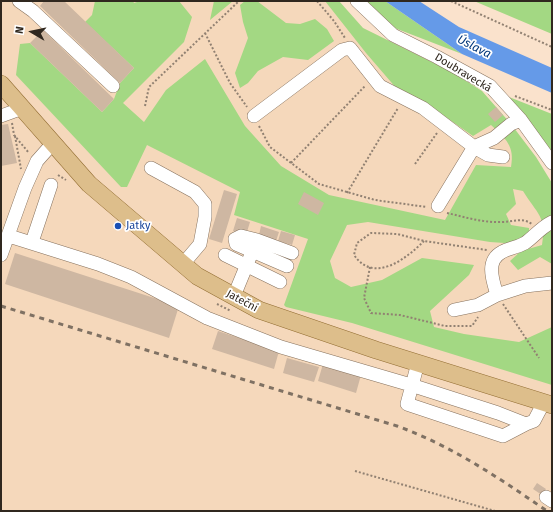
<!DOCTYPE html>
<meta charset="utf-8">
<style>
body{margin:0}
#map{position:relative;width:553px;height:512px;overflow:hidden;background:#fae2cc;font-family:"Fira Sans",sans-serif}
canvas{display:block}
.frame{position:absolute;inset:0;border:2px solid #30281f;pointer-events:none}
.north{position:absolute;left:12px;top:12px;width:40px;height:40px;-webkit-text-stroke:3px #fff;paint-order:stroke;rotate:279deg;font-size:11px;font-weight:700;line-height:16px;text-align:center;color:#30281f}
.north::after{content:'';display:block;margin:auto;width:14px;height:18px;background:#30281f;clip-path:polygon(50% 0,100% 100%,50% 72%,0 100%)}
</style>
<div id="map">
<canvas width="553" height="512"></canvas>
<div class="frame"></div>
<div class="north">N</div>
</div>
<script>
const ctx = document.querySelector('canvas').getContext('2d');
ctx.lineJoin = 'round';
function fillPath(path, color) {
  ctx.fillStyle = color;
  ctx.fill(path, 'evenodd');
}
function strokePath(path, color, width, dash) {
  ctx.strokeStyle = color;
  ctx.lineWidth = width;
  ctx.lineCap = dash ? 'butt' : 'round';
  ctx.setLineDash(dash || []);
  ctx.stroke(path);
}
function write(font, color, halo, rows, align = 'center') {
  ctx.font = font + ' "Fira Sans",sans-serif';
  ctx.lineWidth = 3.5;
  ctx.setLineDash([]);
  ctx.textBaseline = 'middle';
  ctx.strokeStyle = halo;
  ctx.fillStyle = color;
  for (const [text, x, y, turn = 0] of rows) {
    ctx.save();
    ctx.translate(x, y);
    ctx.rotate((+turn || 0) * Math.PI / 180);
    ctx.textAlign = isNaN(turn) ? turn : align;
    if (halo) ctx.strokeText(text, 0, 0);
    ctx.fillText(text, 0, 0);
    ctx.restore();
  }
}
fillPath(new Path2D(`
 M1,1H339L363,28L452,72L482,91L552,183V408L550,415L552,416V511H1Z`), '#f5d8bb');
fillPath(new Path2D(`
 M95,1H133L134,3L140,1H179L192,17L184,42L123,103L144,122L166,90L205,59L245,126L281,166L329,195L445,220L476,165L511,167C515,146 506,139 491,125L473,136L434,109L397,89L366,53L325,1H339L363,28L452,72L482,91L511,124L536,157L552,183V264L540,257L518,270L510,261L521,251L542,245C547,216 537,214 523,191L513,189L516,204L506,214L511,225L529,228V235L519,244L490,242L368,222L347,225L330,261L335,278L351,287L382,280L422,258L474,265L469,275L430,311L434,327L464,334L519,342L552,327V385L352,323L286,307L284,305L308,239L234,215L240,192L147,145L127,187H121L16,75L20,44L30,43L102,112L114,99L120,83L134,68L85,22L92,15Z
 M214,1H233L210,20Z
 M245,1H257L286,23L300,24L315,19L327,29L334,41L308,60L283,57L258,71L248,83L240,88L235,73L248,38L243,22L240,5Z
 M365,1H385L462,54L392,27Z
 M474,1H552V34Z
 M504,95L552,114V155Z`), '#a3d883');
fillPath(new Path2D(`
 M385,1H419L459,27L552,68V93L462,54Z`), '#659ae8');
fillPath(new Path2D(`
 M44,1H64L134,68L120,83L40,6Z
 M43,30L114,99L102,112L30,43Z
 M496,107L503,115L495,122L488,114Z
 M8,124L17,163L1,166V125Z
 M224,190L237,194L222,243L209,239Z
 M304,192L324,203L318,215L298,204Z
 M237,218L250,222L246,235L233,231Z
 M261,226L279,232L276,241L259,235Z
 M281,231L295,235L292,245L278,241Z
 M15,253L179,306L169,338L5,284Z
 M218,331L279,351L274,369L212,349Z
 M287,358L319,367L314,382L283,373Z
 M323,364L361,375L356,393L318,381Z
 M537,483L546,489L542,495L533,489Z`), '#ceb7a2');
const minor = new Path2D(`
 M19,1L33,11L113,86
 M357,1L393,35L437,57L490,86L521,120L552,163
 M1,116L23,108
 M254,116L342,50L350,48L380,86L423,108L474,147L488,155L503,157
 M151,168L195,192L205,204V217L200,244L183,264
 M438,206L474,147L494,138L511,124L521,120
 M9,236L98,264L131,277L207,318L281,347L411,385L498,413L526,424L534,421L544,402
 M257,240L241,236L235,239L236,244L287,266
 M32,242L51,185
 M1,255L25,188L37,161L53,143
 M225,255L280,282
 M497,295C493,281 485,261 502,252C509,248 516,248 525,243C535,236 540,228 552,222
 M234,296L257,240L292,253
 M454,310L478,305L497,295L525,286L552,283
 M418,363L407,404L503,436L526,424
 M546,497L552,501`);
const major = new Path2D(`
 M1,84L89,184L197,276L259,310L376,350L552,405`);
strokePath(minor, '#87725e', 14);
strokePath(major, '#926d32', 18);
strokePath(new Path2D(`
 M317,1L334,21L345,38
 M451,1L552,47
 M205,33L230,83L247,107
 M515,96L552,110
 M145,106L149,87L239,1
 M12,123L14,135L29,153
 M259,126L270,147L319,184L375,200L427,207
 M15,136L21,169
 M291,163L365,86
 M415,164L437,133
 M58,175L66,180
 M347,193L398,108
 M447,213C465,217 483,223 502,222C513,222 522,217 532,224
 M424,241C406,259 374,284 354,255L357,243L371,233L397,234L424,241L487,250
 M370,267L364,298L371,313L400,315L445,326H472L478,317
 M217,304L231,311
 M503,304L539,358
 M355,471L495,511`), '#918172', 2, [2, 2]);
strokePath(minor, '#fff', 13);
strokePath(major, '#ddbe8b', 17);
strokePath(new Path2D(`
 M1,306L397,426C452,446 499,478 547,511`), '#7f7163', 3, [5, 5]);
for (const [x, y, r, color] of [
 [118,226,4,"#1a4fb4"]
]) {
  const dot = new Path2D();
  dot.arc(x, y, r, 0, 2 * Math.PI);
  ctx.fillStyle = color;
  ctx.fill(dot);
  strokePath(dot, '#fff', 1.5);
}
write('11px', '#30281f', '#fff', [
 ["Doubravecká",463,73,31],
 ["Jateční",242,301,28]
]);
write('11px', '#164399', '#fff', [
 ["Jatky",126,226]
], 'left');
write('italic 12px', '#02377b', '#fff', [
 ["Úslava",474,47,27]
]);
</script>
